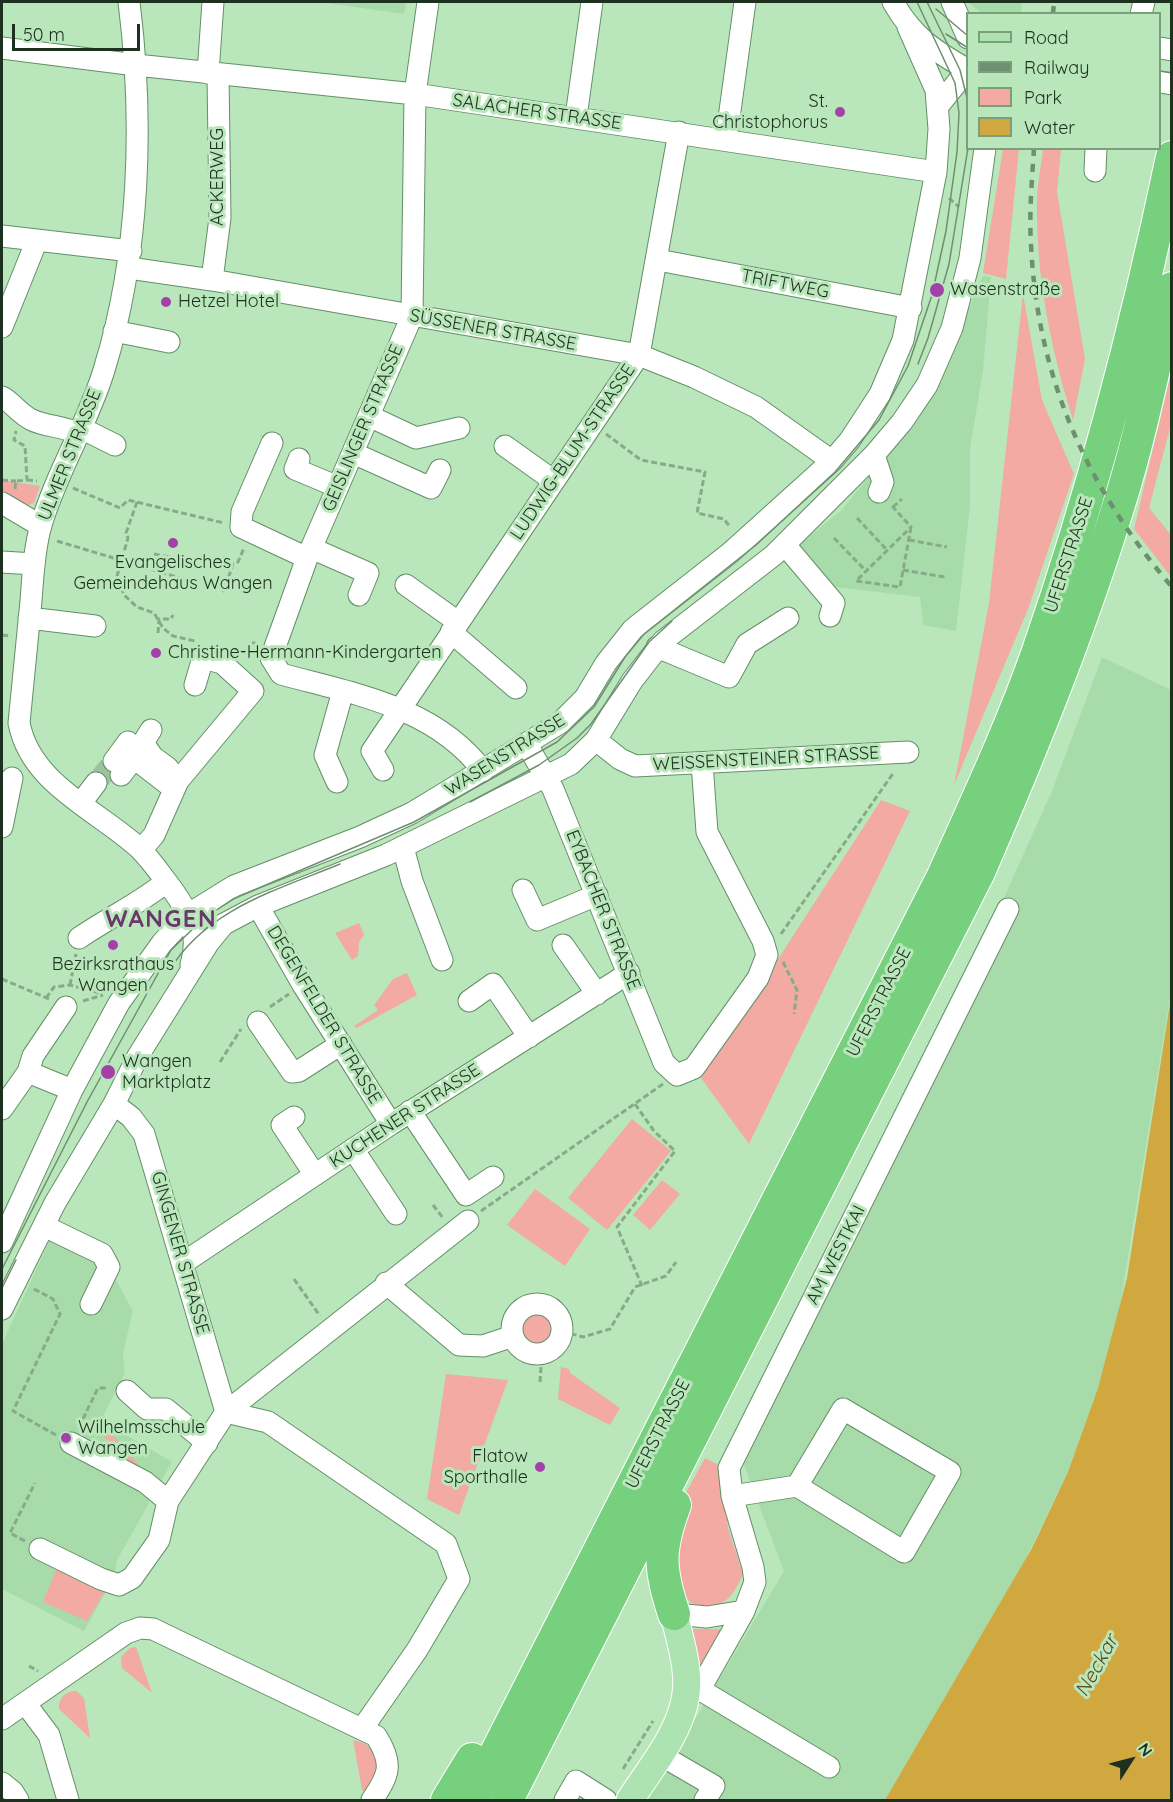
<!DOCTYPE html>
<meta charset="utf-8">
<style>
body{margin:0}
#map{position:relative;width:1173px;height:1802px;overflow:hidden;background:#b9e7bb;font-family:Quicksand,sans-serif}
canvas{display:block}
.frame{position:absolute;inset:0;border:3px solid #1e301f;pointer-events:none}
.legend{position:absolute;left:966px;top:12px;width:195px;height:138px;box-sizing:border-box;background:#b9e7bb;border:2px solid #7b9e7d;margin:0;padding:8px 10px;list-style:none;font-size:18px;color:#1e301f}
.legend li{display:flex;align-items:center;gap:12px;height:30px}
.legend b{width:30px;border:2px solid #7b9e7d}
.north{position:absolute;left:1101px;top:1730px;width:60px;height:60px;-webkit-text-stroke:4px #b9e7bb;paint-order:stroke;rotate:54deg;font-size:16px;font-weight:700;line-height:24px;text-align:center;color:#1e301f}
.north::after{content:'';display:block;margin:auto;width:21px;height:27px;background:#1e301f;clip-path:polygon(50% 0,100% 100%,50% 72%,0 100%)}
.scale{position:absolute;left:12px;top:24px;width:128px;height:27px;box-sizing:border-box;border:3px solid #1e301f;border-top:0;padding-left:8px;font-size:18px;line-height:21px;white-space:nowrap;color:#1e301f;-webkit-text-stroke:4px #b9e7bb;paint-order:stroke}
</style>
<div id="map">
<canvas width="1173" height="1802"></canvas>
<div class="frame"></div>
<ul class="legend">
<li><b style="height:8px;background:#ade3b1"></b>Road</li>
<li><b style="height:8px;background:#6e8f70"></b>Railway</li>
<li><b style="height:16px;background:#f2aaa3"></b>Park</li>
<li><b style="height:16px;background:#d1a740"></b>Water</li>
</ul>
<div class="north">N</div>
<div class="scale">50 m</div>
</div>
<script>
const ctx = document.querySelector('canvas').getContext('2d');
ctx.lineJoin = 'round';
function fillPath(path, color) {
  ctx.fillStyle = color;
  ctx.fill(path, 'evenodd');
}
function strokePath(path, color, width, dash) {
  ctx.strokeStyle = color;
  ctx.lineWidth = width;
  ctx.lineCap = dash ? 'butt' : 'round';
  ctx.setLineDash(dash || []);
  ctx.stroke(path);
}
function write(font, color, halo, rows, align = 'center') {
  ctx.font = font + ' Quicksand,sans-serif';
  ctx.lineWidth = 6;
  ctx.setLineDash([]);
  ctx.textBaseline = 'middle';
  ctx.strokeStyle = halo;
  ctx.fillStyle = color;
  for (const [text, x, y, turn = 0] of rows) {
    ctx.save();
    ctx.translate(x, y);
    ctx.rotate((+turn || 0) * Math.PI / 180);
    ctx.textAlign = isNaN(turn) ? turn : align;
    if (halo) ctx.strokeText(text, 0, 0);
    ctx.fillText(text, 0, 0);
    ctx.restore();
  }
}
fillPath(new Path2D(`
 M319,2H406L404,14Z
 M968,2H1022L1021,14L981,13Z
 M983,276L991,277L983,371L970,449V506L956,631L923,625L920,597L827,586L781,559L842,510L916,418L954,343Z
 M1102,657L1171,690V992L1118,1318L1098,1388L1068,1472L1021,1568L885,1800H647L784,1571L735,1441L983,944L1052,791Z
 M55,1229L100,1251L133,1311L123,1353L125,1373L101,1420L172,1462L117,1560L115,1575L84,1631L2,1589V1344Z`), '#a8dbaa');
fillPath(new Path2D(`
 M1003,149H1019L1006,279L983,273Z
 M1043,149H1061L1057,192L1085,359L1073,420C1051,350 1036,277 1037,203C1037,185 1041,167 1043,149Z
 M1023,294L1042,400L1074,474L1028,609L954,785L989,603Z
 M1171,373V424L1149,508L1171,535V577L1134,529Z
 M2,480L40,486L34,503L28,505L2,494Z
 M881,800L910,811L749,1144L701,1078Z
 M359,923L364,935L359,942L358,956L352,960L335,933Z
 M407,973L417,995L357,1028L354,1026L378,1010L374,1005L393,979Z
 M632,1119L671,1151L607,1230L568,1198Z
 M662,1180L680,1194L650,1230L633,1215Z
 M535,1189L590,1229L565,1266L507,1225Z
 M520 1330a16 16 0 1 1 32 0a16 16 0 1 1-32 0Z
 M561,1367L569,1369L570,1373L620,1408L610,1425L558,1399Z
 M446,1374L508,1380L459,1515L427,1499Z
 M97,1417L143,1470L138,1475L92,1422Z
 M705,1458L722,1467L728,1528L743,1574C729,1604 725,1606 693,1605L672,1582L683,1498Z
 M58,1565L107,1588L87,1621L43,1602Z
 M689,1629H721L696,1673Z
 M136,1647L152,1693L122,1668L121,1657L130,1648Z
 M76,1691L84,1698L90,1738L59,1709C58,1698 66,1691 76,1691Z
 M353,1740C371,1744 374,1751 379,1768L365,1793L362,1790Z`), '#f2aaa3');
fillPath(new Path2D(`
 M1171,997V1800H885L1032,1548L1068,1472L1098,1388L1127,1278Z`), '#d1a740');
strokePath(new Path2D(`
 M96,783L114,761`), '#9ac29c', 21, [21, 10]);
const minor = new Path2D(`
 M129,2C144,121 140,254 104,370C88,423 57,471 41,525C34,549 33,576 31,601C27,642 23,682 19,723C31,785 98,810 140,849C152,861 162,876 172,889C190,914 200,934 191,965
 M428,2L415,94L412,316L307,558L271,658L281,674C354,694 435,707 483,771
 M893,2C913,37 933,50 968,70
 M952,2L968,38
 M1141,14L1144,2
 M2,48L136,65L415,94L936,172
 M1160,48L1172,50
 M208,73L213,2
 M1160,82L1172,84
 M939,105L968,69
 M576,117L592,2
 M726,140L745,2
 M1095,171L1096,148
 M2,236L131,251
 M658,260L911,308
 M129,268L212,280L639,355L694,377L756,407L832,461
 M212,280L220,218L218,74
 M2,327L37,240
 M114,331L169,342
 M2,397C10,400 19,414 32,420C47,427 64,426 79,434
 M369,416L416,438L459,428
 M81,428L115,445
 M272,443L242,512L241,527L307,558
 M505,446L554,481
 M353,453L431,488L440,470
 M874,455L883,482L879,492
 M299,459L295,469L338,487
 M2,503L41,526
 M785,545L834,603L830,616
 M311,548L368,573L359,595
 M2,562L34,564
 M406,585L458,622
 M29,618L95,626
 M451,632L516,688
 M657,647L729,677L747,644L788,618
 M151,730L143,743L153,757L168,768
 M596,740L620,759L635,766L908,752
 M527,745L553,789L664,1063L677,1075L694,1068L758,978L767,955L763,941L707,832L702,763
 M114,761L128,742
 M383,770L372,751L639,355L679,132
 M121,775L134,758L174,789
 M337,782L325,755L343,691
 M81,803L96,783
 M2,827L12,778
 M403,847L412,881L442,960
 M141,850L154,835L178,781L253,691L222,663L203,658L195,685
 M523,890L537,920L597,895
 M258,906L303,985L391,1124
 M79,938C108,918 139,904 166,882
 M563,945L597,994
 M469,1001L493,984L529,1037
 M258,1022L292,1072L299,1071L341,1044
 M28,1072L33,1056L66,1007
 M2,1109L28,1072L72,1090
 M410,1111L466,1195L493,1177
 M294,1117L282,1125L315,1175
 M353,1149L396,1214
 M44,1226L102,1254L109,1267L91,1304
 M2,1242L72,1090L119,1003L162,943L189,914L234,886L360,837L412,813L560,723L585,698L606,663L633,629L730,553L832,461L850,440L880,394L903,340L936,172L939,129L936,90L908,27
 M183,1263L391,1124L629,973
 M386,1283L459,1345L483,1346L513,1336
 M512 1329a25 25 0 1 1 50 0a25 25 0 1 1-50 0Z
 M2,1309L55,1203L114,1104L138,1056L209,942L224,924L258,906L386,855L571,764L596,740L632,681L663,641L774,555L874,455L902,422L927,385L952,328L970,258L985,148
 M127,1391L147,1409H166L207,1443
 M226,1412L268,1422L446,1544L459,1579L417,1650L362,1729
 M226,1412L468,1221
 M71,1443L145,1482L168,1501
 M732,1496L797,1486L843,1409L950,1472L904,1552L797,1486
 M40,1549L101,1579L119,1585L132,1578L159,1540L168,1501L226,1412L144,1134L131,1117L114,1104
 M674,1614L707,1617L744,1611
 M699,1689L829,1767
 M685,1700L701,1687L744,1611L755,1582L753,1567L732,1496L729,1468L1008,909
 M25,1703L49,1735L68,1800
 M2,1719L126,1633L140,1628L153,1629L376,1736C394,1764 389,1775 372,1800
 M659,1754L714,1786L705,1800
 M2,1783L13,1792L18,1800
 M565,1800L576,1781L606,1800`);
const major = new Path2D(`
 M630,1800C649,1770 678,1736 685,1700C691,1672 680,1641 674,1614`);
const highway = new Path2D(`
 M674,1614C659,1569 658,1550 675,1505
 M447,1800L472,1759
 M472,1800L943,876C976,802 1011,728 1038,651C1094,490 1137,324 1172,157
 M507,1800L979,872C1030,754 1078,636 1116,514C1140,440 1155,363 1172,288`);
strokePath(minor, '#648f66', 23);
strokePath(major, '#fff', 29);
strokePath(highway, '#fff', 34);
strokePath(new Path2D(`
 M949,198L959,207
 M606,434L641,460L705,472L697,513L724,519L730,527
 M2,480L16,481
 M27,480L37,481
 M73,488L120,508L128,500L224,523
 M15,489L16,481L27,480L25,446L14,440L16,431
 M137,502L126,533L128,538L117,576L124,595L137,607L154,613L163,628L173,636L195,641
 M892,506L911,527
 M893,507L902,499
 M857,518L887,550
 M911,527L900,587L856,581Z
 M834,538L866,571
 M909,540L947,547
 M57,541L190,581
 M154,554L188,561L158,571
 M903,570L945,577
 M159,571L161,562L169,564L170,560L161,558L162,555
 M221,589L224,591L233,564L238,562L244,548
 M158,633L159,619H171L173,615
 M2,635L11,636
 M240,654L248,648L251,642L257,644
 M781,934L894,772
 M783,962L797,990L794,1014
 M2,979L49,999
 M70,985L76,954
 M46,998L54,987L70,985L103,994
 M83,1001L103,995
 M270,1007L289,994
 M220,1062L241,1029
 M635,1104L654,1131L675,1151L617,1227L642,1286
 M433,1205L443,1218
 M481,1211L663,1084
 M294,1279L320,1316
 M34,1289L53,1299L60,1314L13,1411L56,1435
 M562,1331L583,1337L610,1329L635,1287L666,1276L676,1262
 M540,1382L542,1353
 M79,1427L98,1388H108
 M25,1541L10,1533L35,1483
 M29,1666L38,1671
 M623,1769L653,1721`), '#87ab88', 3, [6, 3]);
strokePath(minor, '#fff', 21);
strokePath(major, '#ade3b1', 27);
strokePath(highway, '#76d07d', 32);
strokePath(new Path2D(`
 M927,2L960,70L968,102
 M936,9L968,36
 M946,34L968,48
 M1160,71L1172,73
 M918,364L928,338L949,264L968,148
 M470,802L539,765L577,738L591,724L649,642L672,621
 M169,971C206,909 277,890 340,864
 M2,1269L87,1102L171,950L203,919L233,899L414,822L557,742L594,707L625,657L644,634L756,545L835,472L879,420L908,366L932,295L946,231L957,152L959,113L955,83L917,2
 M2,1288L16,1260`), '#6e8f70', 1.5);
strokePath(new Path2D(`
 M1053,14L1054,2
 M1034,148C1032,180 1029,212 1031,244C1037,376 1086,487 1172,587`), '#6e8f70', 4.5, [8, 8]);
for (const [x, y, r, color] of [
 [840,112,6,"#a341a8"],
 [937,290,8,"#a341a8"],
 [166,302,6,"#a341a8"],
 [173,543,6,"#a341a8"],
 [156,653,6,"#a341a8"],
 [113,945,6,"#a341a8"],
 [108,1072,8,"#a341a8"],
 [66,1438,6,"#a341a8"],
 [540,1467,6,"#a341a8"]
]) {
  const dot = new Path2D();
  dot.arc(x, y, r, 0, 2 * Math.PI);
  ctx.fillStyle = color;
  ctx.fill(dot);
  strokePath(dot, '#b9e7bb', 2);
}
write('18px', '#1e301f', '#b9e7bb', [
 ["St.",828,102,"right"],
 ["Christophorus",828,123,"right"],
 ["Wasenstraße",950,290],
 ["Hetzel Hotel",178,302],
 ["Evangelisches",173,563,"center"],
 ["Gemeindehaus Wangen",173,584,"center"],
 ["Christine-Hermann-Kindergarten",168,653],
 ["Bezirksrathaus",113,965,"center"],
 ["Wangen",113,986,"center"],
 ["Wangen",122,1062],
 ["Marktplatz",122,1083],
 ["Wilhelmsschule",78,1428],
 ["Wangen",78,1449],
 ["Flatow",528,1457,"right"],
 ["Sporthalle",528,1478,"right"]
], 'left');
write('18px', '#1e301f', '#b9e7bb', [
 ["SALACHER STRASSE",537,112,8],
 ["ACKERWEG",218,177,-90],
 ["TRIFTWEG",785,284,11],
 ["SÜSSENER STRASSE",493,330,10],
 ["GEISLINGER STRASSE",363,428,-67],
 ["LUDWIG-BLUM-STRASSE",573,452,-56],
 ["ULMER STRASSE",70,455,-68],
 ["UFERSTRASSE",1069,555,-72],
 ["WASENSTRASSE",505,755,-32],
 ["WEISSENSTEINER STRASSE",766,759,-3],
 ["EYBACHER STRASSE",603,910,68],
 ["UFERSTRASSE",879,1002,-63],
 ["DEGENFELDER STRASSE",324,1015,59],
 ["KUCHENER STRASSE",405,1116,-33],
 ["GINGENER STRASSE",180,1253,74],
 ["AM WESTKAI",836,1255,-63],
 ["UFERSTRASSE",658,1434,-63]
]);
write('italic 20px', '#5e4c23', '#b9e7bb', [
 ["Neckar",1097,1666,-61]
]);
ctx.letterSpacing = '1.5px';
write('bold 24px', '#6a396c', '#b9e7bb', [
 ["WANGEN",161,920]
]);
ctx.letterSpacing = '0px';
</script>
